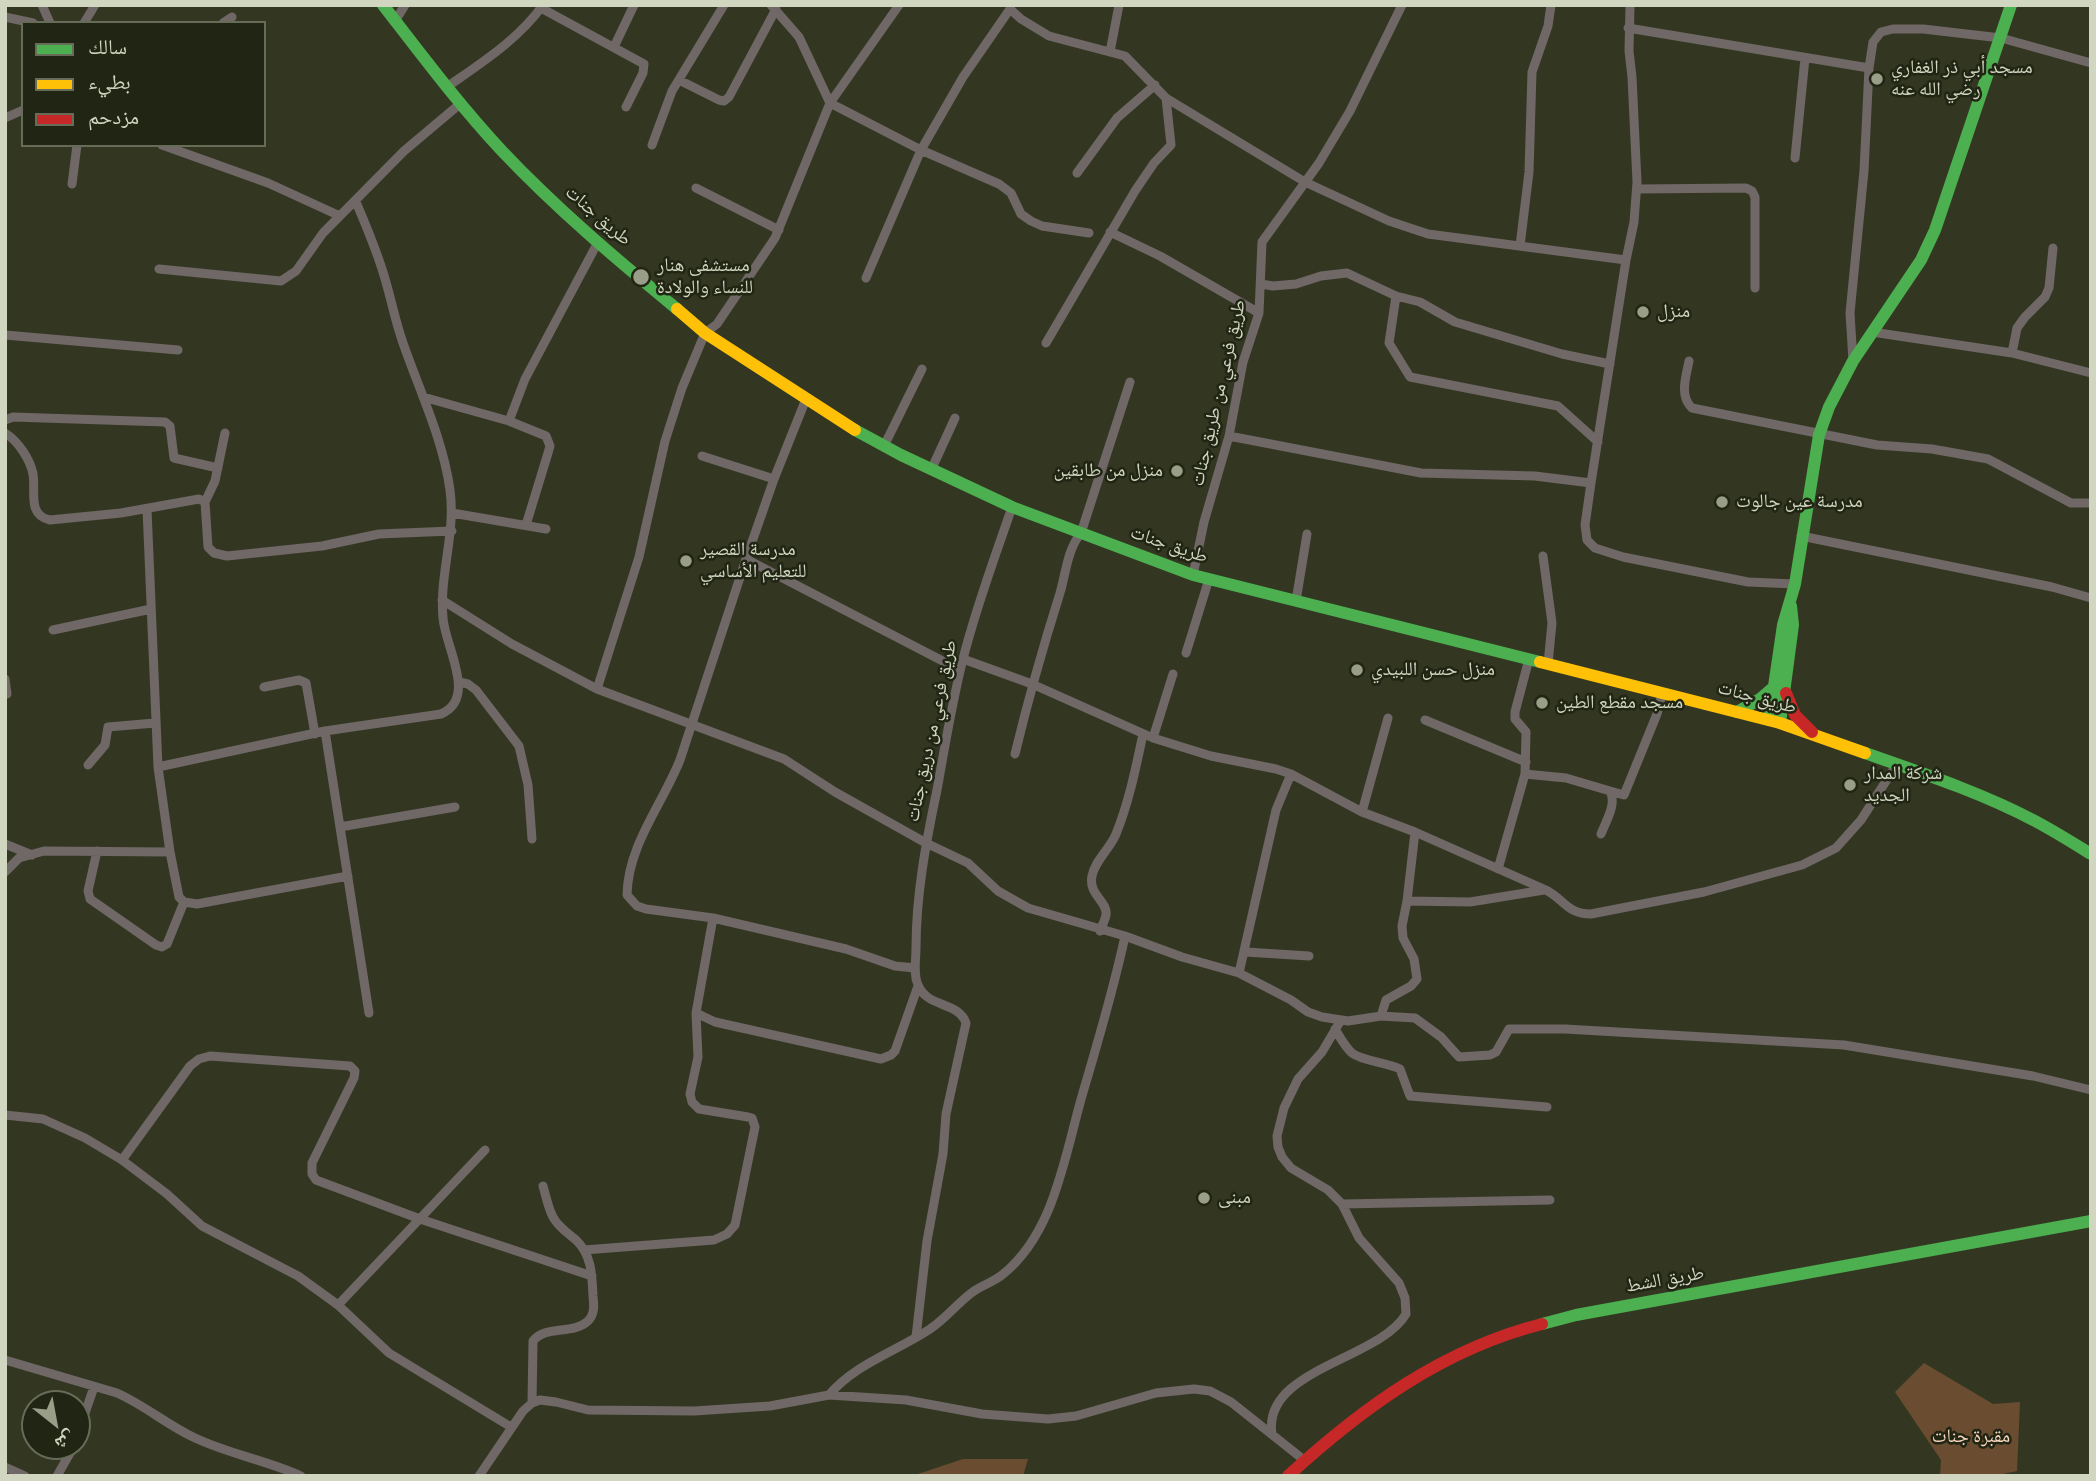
<!DOCTYPE html>
<meta charset="utf-8">
<style>
body{margin:0}
#map{position:relative;width:2096px;height:1481px;overflow:hidden;background:#333722;font-family:"Archivo Narrow","Noto Naskh Arabic",sans-serif}
canvas{display:block}
.frame{position:absolute;inset:0;border:7px solid #d0d6c0;pointer-events:none}
.legend{position:absolute;left:21px;top:21px;width:245px;height:126px;box-sizing:border-box;background:#212514;border:2px solid #676c59;margin:0;padding:9px 12px;list-style:none;font-size:21px;color:#d0d6c0}
.legend li{display:flex;align-items:center;gap:14px;height:35px}
.legend b{width:35px;border:2px solid #676c59}
.north{position:absolute;left:21px;top:1390px;width:70px;height:70px;box-sizing:border-box;background:#212514;border:2px solid #676c59;border-radius:50%;rotate:149deg;font-size:19px;font-weight:700;line-height:28px;text-align:center;color:#d0d6c0}
.north::after{content:'';display:block;margin:auto;width:24px;height:32px;background:#999e89;clip-path:polygon(50% 0,100% 100%,50% 72%,0 100%)}
</style>
<div id="map">
<canvas width="2096" height="1481"></canvas>
<div class="frame"></div>
<ul class="legend">
<li><b style="height:9px;background:#4caf50"></b>سالك</li>
<li><b style="height:9px;background:#ffc107"></b>بطيء</li>
<li><b style="height:9px;background:#c62828"></b>مزدحم</li>
</ul>
<div class="north">ش</div>
</div>
<script>
const ctx = document.querySelector('canvas').getContext('2d');
ctx.lineJoin = 'round';
function fillPath(path, color) {
  ctx.fillStyle = color;
  ctx.fill(path, 'evenodd');
}
function strokePath(path, color, width, dash) {
  ctx.strokeStyle = color;
  ctx.lineWidth = width;
  ctx.lineCap = dash ? 'butt' : 'round';
  ctx.setLineDash(dash || []);
  ctx.stroke(path);
}
function write(font, color, halo, rows, align = 'center') {
  ctx.font = font + ' "Archivo Narrow","Noto Naskh Arabic",sans-serif';
  ctx.lineWidth = 5;
  ctx.setLineDash([]);
  ctx.textBaseline = 'middle';
  ctx.strokeStyle = halo;
  ctx.fillStyle = color;
  for (const [text, x, y, turn = 0] of rows) {
    ctx.save();
    ctx.translate(x, y);
    ctx.rotate((+turn || 0) * Math.PI / 180);
    ctx.textAlign = isNaN(turn) ? turn : align;
    if (halo) ctx.strokeText(text, 0, 0);
    ctx.fillText(text, 0, 0);
    ctx.restore();
  }
}
fillPath(new Path2D(`
 M1924,1363L1993,1404L2020,1402L2017,1471L1993,1476H1940L1941,1460L1895,1392Z
 M963,1459H1028L1023,1476H912Z`), '#6a4d31');
strokePath(new Path2D(`
 M42,5L50,23
 M771,5L799,37L830,103L921,150L999,184L1011,193L1021,214L1031,221L1042,226L1089,233
 M1011,5L1010,9L1021,19L1049,36L1125,56L1166,98L1171,145L1154,163L1135,191L1046,343
 M1630,5L1629,51L1632,77L1637,182L1634,222L1626,260L1591,483L1585,525L1587,540L1595,548L1623,557L1748,582L1795,584
 M541,8L644,64L643,73L626,107
 M5,17L33,23
 M395,21L405,5
 M84,23L95,5
 M223,23L232,17
 M1628,28L1869,68
 M614,47L634,5
 M1110,52L1119,5
 M679,80L719,100L724,101L729,97L776,9
 M447,87C481,63 518,40 543,5
 M1166,98L1305,182L1389,221L1428,234L1626,260
 M5,118L23,110
 M162,145L268,183L340,216
 M652,145L672,91L724,5
 M1795,158L1805,58
 M1077,173L1117,118L1155,85
 M72,184L77,145
 M696,188L779,230
 M1637,189L1746,188L1752,191L1755,197V288
 M1110,232L1160,256L1259,313
 M1520,246L1529,172L1532,72L1548,26L1551,5
 M159,269L281,281L296,271L323,233L404,151L461,103
 M866,278L921,150L963,77L1010,9
 M1261,284L1273,286L1296,284L1321,276L1347,273L1396,296L1420,302L1455,322L1562,354L1610,364
 M1396,296L1389,343L1410,377L1558,406L1598,442
 M1872,332L2012,353L2091,373
 M5,335L178,350
 M2012,353L2017,328L2025,317L2045,297L2049,288L2053,248
 M1689,361C1686,377 1679,396 1692,408L1877,445L1932,449L1988,459L2071,503H2091
 M1853,361L1850,313L1864,171L1869,68L1873,42L1881,32L1893,29H1923L2001,38L2091,63
 M423,397L509,421L525,379L598,242
 M806,399L774,479L746,559L680,760C662,805 628,845 627,895L637,906L646,909L713,918L846,949L895,966L915,968
 M5,420L13,417L165,422L170,426L174,458L218,468
 M509,421L546,436L550,446L548,453L526,525
 M5,433C18,441 30,459 33,474C36,492 27,515 50,520L121,513L199,499L205,502L208,547L214,553L227,556L322,546L379,534L452,531
 M1229,436L1421,473L1535,476L1591,483
 M884,446L922,369
 M702,456L774,479
 M932,468L955,418
 M205,502L215,481L225,433
 M147,509L158,767L170,852L179,897L184,902L197,904L348,876
 M452,513L546,529
 M1801,536L2052,587L2091,598
 M1543,556L1552,623L1548,664
 M746,559L960,670
 M1193,575L1204,522L1229,436L1243,362L1259,313L1262,242L1319,163L1350,111L1402,5
 M442,600L512,644L597,689L784,759L835,792L926,843L968,863L998,891L1028,908L1125,936L1182,957L1239,973L1291,1000L1308,1012L1322,1017L1348,1021L1381,1016L1415,1018L1441,1037L1459,1057L1490,1055L1496,1052L1509,1029H1565L1844,1045L2033,1076L2091,1090
 M1296,601L1307,534
 M53,630L151,609
 M1186,653L1209,579
 M963,659L1032,684L1153,738L1211,756L1276,769L1291,774L1362,812L1415,832L1546,890C1565,900 1567,914 1591,914L1704,892L1802,865L1836,848L1861,820L1897,764
 M5,679L7,694
 M459,682L468,684L476,690L519,746L528,785L532,839
 M264,687L299,680L306,683L315,734
 M597,689L639,557L665,441L682,388L705,333L717,324L775,238L830,103L899,5
 M1425,720L1526,762
 M325,731L369,1013
 M1153,738L1173,674
 M1015,754C1028,700 1043,647 1060,593C1066,573 1067,550 1081,533L1130,382
 M88,765L105,745L108,727L155,723
 M158,767L325,731L441,714C478,698 445,647 443,618C439,575 456,534 450,490C443,439 420,392 403,343C394,318 390,292 381,266C374,245 365,223 356,202
 M1525,774L1566,778L1610,791C1617,804 1606,821 1601,834
 M1610,791L1624,795L1657,714L1662,694
 M1362,812L1388,718
 M340,827L455,807
 M5,844L32,855
 M97,851L88,891L90,899L156,945L162,947L167,944L184,902
 M1498,869L1525,774L1526,732L1515,719V712L1529,659
 M5,872L19,858L44,851L170,852
 M1407,901L1470,902L1544,890
 M713,918L696,1013L715,1022L881,1059L891,1055L895,1051L918,986
 M1100,931C1102,926 1105,920 1106,915C1108,901 1088,895 1092,876C1095,860 1110,849 1116,834C1129,802 1136,767 1143,734
 M1246,952L1309,956
 M1239,973L1276,810L1291,774
 M1381,1016L1386,1000L1411,986L1417,979L1414,959L1403,938L1402,926L1407,901L1415,832
 M1335,1029C1340,1037 1345,1047 1352,1053C1362,1061 1386,1062 1400,1069L1410,1096L1547,1107
 M5,1115L43,1119L85,1138L122,1160L167,1194L202,1226L298,1276L338,1305L389,1353L511,1427
 M122,1160L190,1066L199,1059L210,1056L350,1066L355,1071L354,1078L312,1163V1174L316,1180L420,1219L592,1276
 M1342,1204L1550,1200
 M584,1250L714,1240L727,1234L735,1225L755,1127L752,1118L748,1117L699,1109L692,1102L690,1094L698,1057L696,1013
 M338,1305L485,1150
 M916,1337L927,1241L943,1154L946,1114L966,1023C958,1001 927,1008 918,985C913,974 916,960 916,948C916,895 926,842 937,790C945,746 952,702 963,659C976,607 995,557 1012,507
 M5,1360L117,1393C144,1405 166,1424 193,1437C228,1454 266,1460 301,1476
 M829,1395C855,1364 897,1351 930,1329C945,1319 956,1305 970,1294C979,1286 992,1283 1002,1275C1056,1232 1065,1152 1084,1089C1099,1038 1114,988 1125,936
 M532,1403L533,1341C545,1325 573,1335 588,1321C595,1314 594,1305 593,1296C592,1276 592,1255 576,1240C568,1233 558,1227 553,1217C548,1208 546,1196 543,1186
 M1272,1434C1262,1369 1379,1360 1406,1314L1405,1298L1399,1283L1359,1238L1342,1204L1328,1190L1291,1168L1282,1157L1278,1147L1277,1136L1284,1108L1298,1079L1322,1052L1341,1020
 M77,1436L94,1387
 M5,1467L25,1476
 M57,1476L74,1446
 M479,1476L523,1411L532,1403L540,1400L556,1402L588,1410L694,1411L770,1406L829,1395L906,1400L982,1414L1048,1419L1076,1416L1156,1393L1194,1389L1210,1391L1231,1402L1304,1460`), '#706767', 9);
strokePath(new Path2D(`
 M383,5C421,54 459,105 502,151C556,208 616,259 677,309
 M855,430L901,455L1012,507L1193,575L1540,662
 M1737,712L1760,699L1775,686
 M1769,720L1783,625L1795,584L1819,435L1829,407L1853,361L1921,260L1935,230L2011,5
 M1780,723L1793,625L1791,606
 M1865,753C1922,773 1982,793 2035,821C2054,831 2073,843 2091,854
 M1542,1324L1576,1315L2091,1221`), '#4caf50', 12);
strokePath(new Path2D(`
 M677,309L705,333L855,430
 M1540,662L1780,723L1865,753`), '#ffc107', 12);
strokePath(new Path2D(`
 M1786,693L1795,715L1812,732
 M1288,1476C1362,1408 1443,1349 1542,1324`), '#c62828', 12);
for (const [x, y, r, color] of [
 [1877,79,7,"#999e89"],
 [641,277,9,"#999e89"],
 [1643,312,7,"#999e89"],
 [1177,471,7,"#999e89"],
 [1722,502,7,"#999e89"],
 [686,561,7,"#999e89"],
 [1357,670,7,"#999e89"],
 [1542,703,7,"#999e89"],
 [1850,785,7,"#999e89"],
 [1204,1198,7,"#999e89"]
]) {
  const dot = new Path2D();
  dot.arc(x, y, r, 0, 2 * Math.PI);
  ctx.fillStyle = color;
  ctx.fill(dot);
  strokePath(dot, '#212514', 2.5);
}
write('19px', '#d0d6c0', '#212514', [
 ["مسجد أبي ذر الغفاري",1891,68],
 ["رضي الله عنه",1891,90],
 ["مستشفى هنار",657,266],
 ["للنساء والولادة",657,288],
 ["منزل",1657,312],
 ["منزل من طابقين",1163,471,"right"],
 ["مدرسة عين جالوت",1736,502],
 ["مدرسة القصير",700,550],
 ["للتعليم الأساسي",700,572],
 ["منزل حسن اللبيدي",1371,670],
 ["مسجد مقطع الطين",1556,703],
 ["شركة المدار",1864,774],
 ["الجديد",1864,796],
 ["مبنى",1218,1198]
], 'left');
write('19px', '#d0d6c0', '#212514', [
 ["طريق جنات",598,216,41],
 ["طريق فرعي من طريق جنات",1219,393,-77],
 ["طريق جنات",1169,545,19],
 ["طريق جنات",1757,698,15],
 ["طريق فرعي من دريق جنات",932,731,-78],
 ["طريق الشط",1665,1280,-10]
]);
write('19px', '#f8d6bc', '#212514', [
 ["مقبرة جنات",1971,1437]
]);
</script>
